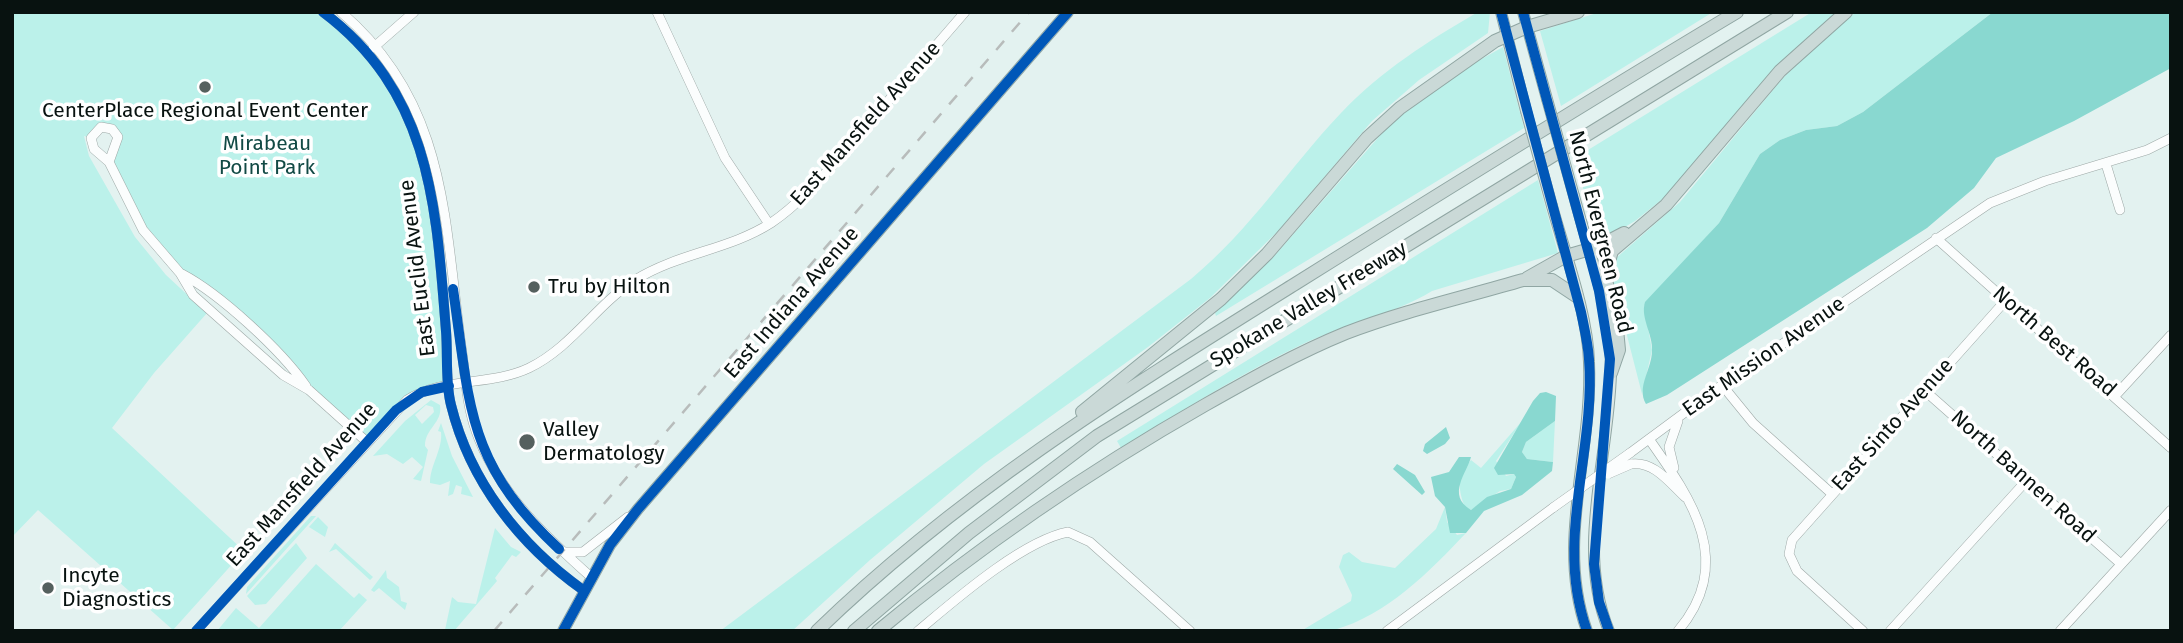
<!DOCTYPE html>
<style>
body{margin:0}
#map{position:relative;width:2183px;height:643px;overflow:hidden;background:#e3f2f0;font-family:"Fira Sans",sans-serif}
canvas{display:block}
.frame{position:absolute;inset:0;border:14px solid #081210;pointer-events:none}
</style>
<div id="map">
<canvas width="2183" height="643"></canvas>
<div class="frame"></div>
</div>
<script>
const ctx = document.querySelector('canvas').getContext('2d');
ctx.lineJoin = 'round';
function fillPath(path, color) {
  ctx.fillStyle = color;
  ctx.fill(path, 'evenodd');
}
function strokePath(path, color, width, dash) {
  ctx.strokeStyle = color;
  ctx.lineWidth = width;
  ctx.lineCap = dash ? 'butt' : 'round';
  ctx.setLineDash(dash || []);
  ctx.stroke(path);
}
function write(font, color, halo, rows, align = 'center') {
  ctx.font = font + ' "Fira Sans",sans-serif';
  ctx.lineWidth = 7;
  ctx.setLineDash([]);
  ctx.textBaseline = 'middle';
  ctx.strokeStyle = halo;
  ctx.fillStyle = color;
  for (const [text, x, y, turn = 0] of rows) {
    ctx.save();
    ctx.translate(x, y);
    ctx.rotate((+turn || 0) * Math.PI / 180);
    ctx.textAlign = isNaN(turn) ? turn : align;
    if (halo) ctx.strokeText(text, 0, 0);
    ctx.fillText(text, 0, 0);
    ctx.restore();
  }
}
fillPath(new Path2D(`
 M12,12H323L386,75L430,180L449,386L422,392L367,442L309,390L292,366L202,285L180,273L153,244L109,162L118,142L109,127L91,138L84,136L89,156L135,237L166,275L207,313L154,373L112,428L244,551L173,630L38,510L12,537Z
 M1478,12H1490L1488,33L1419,80L1372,121L1278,231L1210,298L1148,347L984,464L870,560L792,631H720L1191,279C1252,228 1288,169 1341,113C1381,71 1428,41 1478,12Z
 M1600,12H1713L1561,106L1540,31Z
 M1812,12H1840L1665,197L1635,221L1598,243L1575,158Z
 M1856,12H1993L1863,112L1837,126L1806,130L1780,140L1760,154L1719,223L1644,306L1652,350L1642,394L1612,277L1615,259L1680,202L1783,78L1822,40Z
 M1503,47L1524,128L1216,316L1215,313L1277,253L1391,123L1469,66Z
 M1538,180L1558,253L1432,291C1395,314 1343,325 1303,344C1240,374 1180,412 1121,448L1117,441Z
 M431,400L440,405C443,423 425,428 425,446L428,450L421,481L413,479L423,467L412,457L403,464L387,454L373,456L405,421ZM426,405L433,407L434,412L422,424L415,415Z
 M1522,421L1496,461L1506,476L1514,474L1516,477L1511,489L1500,491L1471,510L1465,507C1457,488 1458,475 1471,460L1481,468Z
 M1555,421L1553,462L1527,459L1522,452L1526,442Z
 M441,423L452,456L473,497L461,494L462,487L456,485L453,494L448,496L450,481L440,485L430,483C430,465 443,449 441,432L438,431Z
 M1445,507L1447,522L1457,535L1466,533C1429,572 1387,615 1334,630C1324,633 1311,631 1301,631L1351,601L1352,595L1339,567L1343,555L1349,552L1362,562L1395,568L1436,529Z
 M311,516H316L246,594L247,587Z
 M318,517L328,527L325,537L309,527Z
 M495,528L511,547L521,552L516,557L512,555L495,578L497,581L454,631H437L445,630L452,597L458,602L476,604Z
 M296,543L307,558L266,604L255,605L247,596Z
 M335,543L373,577L370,580L336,549L329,552Z
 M316,564L354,598L359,593L367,600L339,631H217L236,608L259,628Z
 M386,570L387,578L399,587L401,601L407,603L405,610L379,588L374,592L371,590Z`), '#bbf1ea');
fillPath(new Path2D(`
 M1993,12H2171V68L2074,121L1996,158L1974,188L1927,228L1667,395L1646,404C1636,387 1652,369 1652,351C1653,334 1640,318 1645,302L1719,223L1760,154L1780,140L1806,130L1837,126L1863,112Z
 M1546,392L1556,396L1555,421L1526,442L1522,452L1527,459L1553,462L1552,471L1522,495L1484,511L1466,533H1450L1445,507L1435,496L1431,477L1449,472L1459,457H1471C1467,473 1446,495 1471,510L1487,497L1511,489L1516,477L1514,474L1498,475L1494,468L1533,401L1540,393Z
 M1446,427L1450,438L1445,444L1427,454L1423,451L1425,444Z
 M1397,464L1415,475L1425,492L1422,495L1393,469Z`), '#89d8d0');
const minor = new Path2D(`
 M323,12C432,94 436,207 446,331C448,355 445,382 451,405C470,482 520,545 583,590
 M341,12C447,102 444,219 461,345C466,377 466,408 479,439C502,496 545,536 591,577
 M657,12L725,158L769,224
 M373,48L414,12
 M109,162L118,137L112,129L101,127L91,138L94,149L109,162L143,230L180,273L193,295L283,375L309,390L367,442
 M2106,164L2120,210
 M1936,238L2171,448
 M182,274C220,294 281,350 306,386
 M1722,385L1753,423L1831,493
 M1924,390L2121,564
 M2115,396L2171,335
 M1649,439C1692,500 1736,562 1678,631
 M1630,453L1722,385L1990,203L2045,181L2147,150L2171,138
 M1631,464C1654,461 1669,482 1685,497
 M1674,468L1669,447L1678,421
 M564,552H583L628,517
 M196,631L407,400C443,377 491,386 529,368C572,347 596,305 635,280C678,253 729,250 771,223C805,200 830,167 857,137C893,95 929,54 965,12
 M918,631C955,600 1022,541 1068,532L1090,542L1190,631
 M1387,631L1554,507
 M1863,631L1797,571L1789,554L1792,540L2006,300
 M1890,631L2027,480
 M2060,631L2171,510`);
const major = new Path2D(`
 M1501,12L1526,111
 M1523,12L1547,99
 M1574,196C1589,252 1612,314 1611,373C1609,458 1575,549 1609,631
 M1552,206C1565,253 1588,315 1589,362C1593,453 1555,542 1587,631
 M563,631L610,545L638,509L1068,12`);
const highway = new Path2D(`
 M1527,278L1566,256L1597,247L1624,233
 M1611,373L1619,350L1617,329L1605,275L1612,251L1666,205L1780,71L1846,12
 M1082,412L1221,299L1267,254L1367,138L1400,108L1495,41L1527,27L1578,12
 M817,631C960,492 1127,389 1295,284C1442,192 1588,101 1737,12
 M854,631L969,533L1097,436L1787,12
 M878,631C980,546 1089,471 1205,405C1251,379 1297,353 1346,333C1403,311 1465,297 1523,280H1552L1576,296`);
strokePath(minor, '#9da8a6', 10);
strokePath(major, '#90a6a3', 12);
strokePath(highway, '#90a6a3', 14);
strokePath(minor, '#fbfdfd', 9);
strokePath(major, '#dde8e6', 10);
strokePath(highway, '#cad9d7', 12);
strokePath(new Path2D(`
 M494,631L1029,12`), '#b8bcbb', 2.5, [12, 12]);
const minorBridge = new Path2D(`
 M1608,474L1631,464
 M1554,507L1630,453`);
const majorBridge = new Path2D(`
 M1547,99L1574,196
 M1526,111L1552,206`);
strokePath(minorBridge, '#9da8a6', 10, []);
strokePath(majorBridge, '#90a6a3', 12, []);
strokePath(minorBridge, '#fbfdfd', 9);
strokePath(majorBridge, '#dde8e6', 10);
strokePath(new Path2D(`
 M323,12C432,94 436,207 446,331C448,355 445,382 451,405C470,482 520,545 583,590
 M1501,12L1581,312C1584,327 1588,343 1589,359C1596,453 1554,538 1587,631
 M1523,12L1599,291L1610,359L1594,564L1599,602L1609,631
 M453,289C470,405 466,463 559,549
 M196,631L396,410L422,392L449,386
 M563,631L610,545L638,509L1068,12`), '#0057b8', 10);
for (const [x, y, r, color] of [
 [205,87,7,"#55605e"],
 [534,287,7,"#55605e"],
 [527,442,9,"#55605e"],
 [48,588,7,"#55605e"]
]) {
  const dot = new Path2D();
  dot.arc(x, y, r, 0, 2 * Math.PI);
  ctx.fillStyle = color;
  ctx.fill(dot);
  strokePath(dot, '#fff', 2.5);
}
write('21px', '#081210', '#fff', [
 ["CenterPlace Regional Event Center",205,111,"center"],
 ["Tru by Hilton",548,287],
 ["Valley",543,430],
 ["Dermatology",543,454],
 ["Incyte",62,576],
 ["Diagnostics",62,600]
], 'left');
write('21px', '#081210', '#fff', [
 ["East Mansfield Avenue",866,124,-48],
 ["North Evergreen Road",1600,232,76],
 ["East Euclid Avenue",418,268,-97],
 ["East Indiana Avenue",792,303,-49],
 ["Spokane Valley Freeway",1309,305,-31],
 ["North Best Road",2054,342,41],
 ["East Mission Avenue",1764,357,-35],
 ["East Sinto Avenue",1893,425,-48],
 ["North Bannen Road",2023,477,42],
 ["East Mansfield Avenue",302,485,-48]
]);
write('21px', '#124a45', '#fff', [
 ["Mirabeau",267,144],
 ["Point Park",267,168]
]);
</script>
